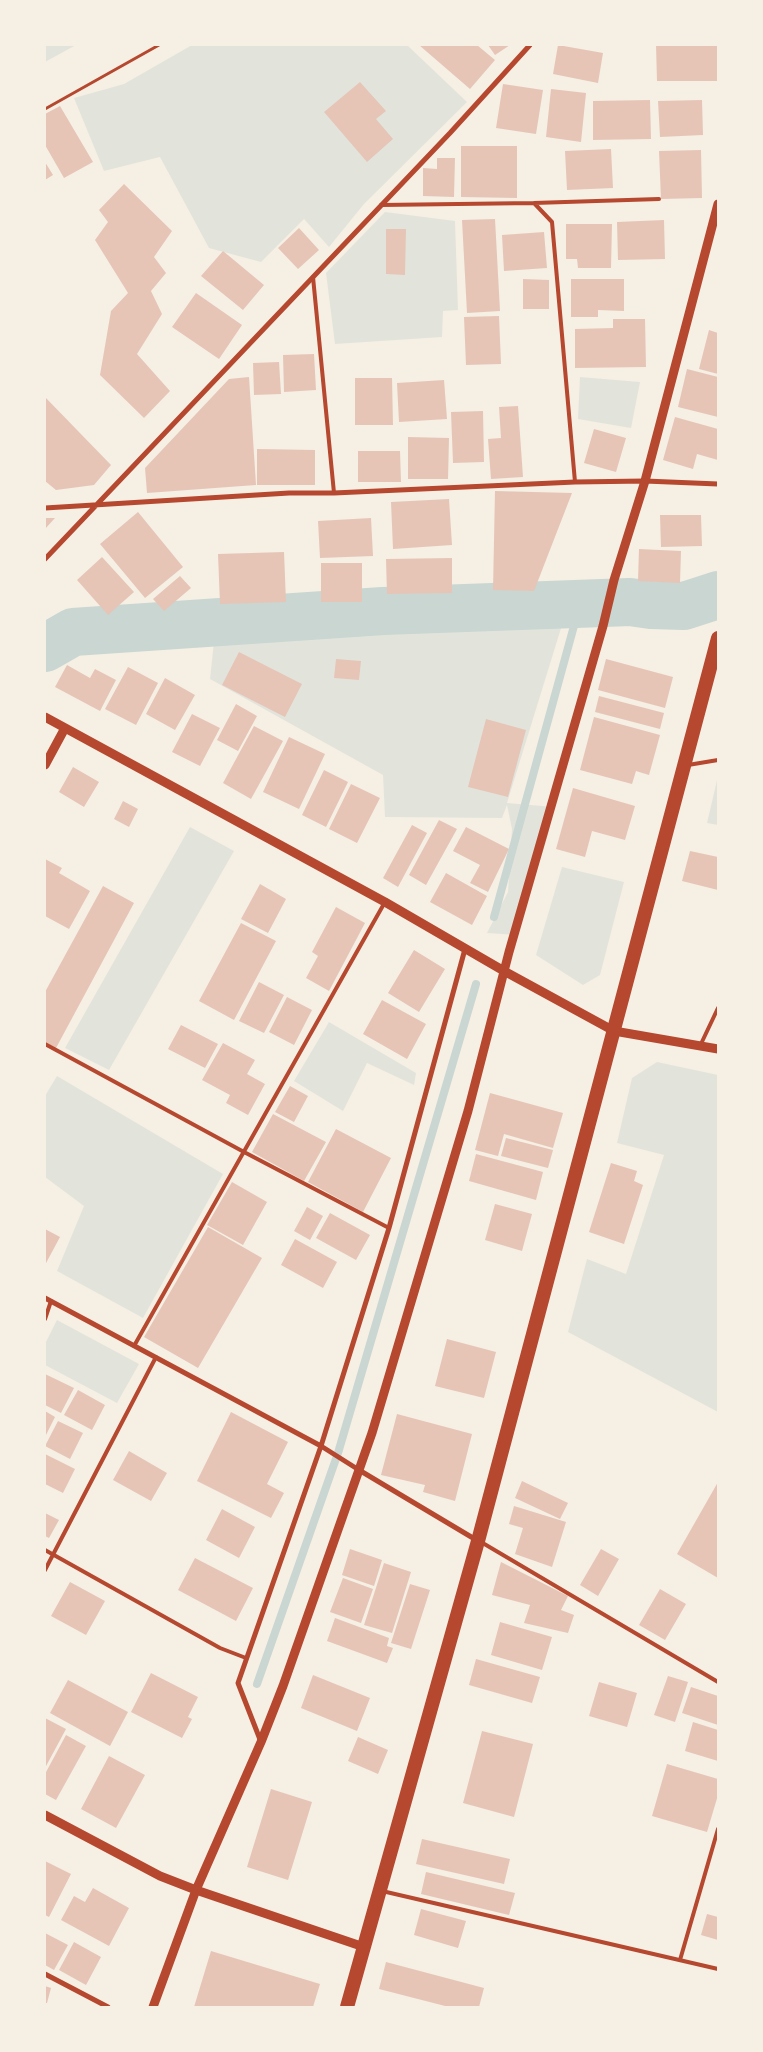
<!DOCTYPE html>
<style>
body{margin:0}
#map{position:relative;width:763px;height:2052px;overflow:hidden;background:#f6efe4;font-family:Arial,sans-serif}
canvas{display:block}
.frame{position:absolute;inset:0;border:46px solid #f6efe4;pointer-events:none}
</style>
<div id="map">
<canvas width="763" height="2052"></canvas>
<div class="frame"></div>
</div>
<script>
const ctx = document.querySelector('canvas').getContext('2d');
ctx.lineJoin = 'round';
function fillPath(path, color) {
  ctx.fillStyle = color;
  ctx.fill(path, 'evenodd');
}
function strokePath(path, color, width, dash) {
  ctx.strokeStyle = color;
  ctx.lineWidth = width;
  ctx.lineCap = dash ? 'butt' : 'round';
  ctx.setLineDash(dash || []);
  ctx.stroke(path);
}
fillPath(new Path2D(`
 M45,45H76L45,62Z
 M192,45H407L467,102L364,204L329,247L304,219L261,262L209,248L160,157L104,171L74,98L124,84Z
 M385,212L455,221L458,310L443,311L442,337L335,344L326,273Z
 M580,377L640,382L631,428L578,419Z
 M562,625L507,803L554,807L548,835L517,935L487,933L508,892L512,829L507,805L502,818L385,817L383,775L210,679L215,632Z
 M718,776V825L707,823Z
 M190,827L234,851L109,1070L65,1048Z
 M562,867L624,882L600,975L583,985L536,955Z
 M329,1022L416,1073L414,1085L367,1063L343,1111L294,1081Z
 M657,1062L718,1075V1412L568,1332L587,1259L626,1274L664,1155L617,1143L632,1078Z
 M57,1076L223,1174L143,1318L57,1271L84,1206L45,1177V1096Z
 M57,1320L139,1364L117,1403L45,1365V1344Z`), '#e2e4dc');
strokePath(new Path2D(`
 M494,917L580,604
 M257,1684L338,1453L476,984`), '#c9d6d2', 8);
strokePath(new Path2D(`
 M45,648L73,632L383,611L630,602L651,605L684,606L718,595`), '#c9d6d2', 48);
fillPath(new Path2D(`
 M419,45H477L495,60L470,89Z
 M488,45H510L495,55Z
 M558,45L603,53L598,83L553,74Z
 M656,45H718V81H657Z
 M360,82L386,111L376,119L393,139L367,162L324,112Z
 M503,84L543,90L536,134L496,128Z
 M551,89L586,93L581,142L546,137Z
 M650,100L651,139L593,140V101Z
 M702,100L703,135L660,137L658,101Z
 M60,106L93,162L64,178L45,145V114Z
 M461,146H517V198L461,197Z
 M611,149L613,188L567,190L565,151Z
 M701,150L702,198L661,199L659,151Z
 M437,158H455L454,197L423,196V168L437,169Z
 M45,162L53,175L45,180Z
 M124,184L172,231L154,257L166,273L151,291L162,314L137,354L170,391L144,418L100,375L111,311L128,293L95,240L108,222L99,210Z
 M495,219L500,311L467,313L462,220Z
 M664,220L665,259L618,260L617,222Z
 M566,224H612L611,268H578L577,259H566Z
 M299,228L319,250L298,269L278,248Z
 M386,229H406L405,275L386,274Z
 M544,232L547,268L504,271L502,235Z
 M223,251L264,285L243,310L201,276Z
 M523,279L549,280V309H523Z
 M571,279H624V311L598,310V317H571Z
 M196,293L242,325L219,359L172,327Z
 M499,316L501,364L466,365L464,317Z
 M613,319H645L646,367L575,368V329L613,328Z
 M709,330L718,333V374L699,369Z
 M314,354L316,390L284,392L283,355Z
 M279,362L281,394L254,395L253,363Z
 M687,369L718,377V417L678,407Z
 M249,377L256,485L147,493L145,468L229,379Z
 M355,378H392L393,425H355Z
 M444,380L447,419L399,422L397,383Z
 M45,397L111,465L94,485L56,490L45,481Z
 M518,406L523,477L491,479L488,439L501,438L499,407Z
 M483,411L484,462L453,463L451,412Z
 M675,417L718,429V460L697,454L693,469L663,460Z
 M594,429L626,438L616,472L584,463Z
 M408,437L449,438L448,479H408Z
 M257,449L315,450V485H257Z
 M358,451H400L401,482H358Z
 M495,491L572,493L534,591L493,590Z
 M449,499L452,545L393,549L391,502Z
 M138,512L183,567L145,598L100,544Z
 M660,515H701L702,546L661,547Z
 M45,518H55L45,529Z
 M371,518L373,556L320,558L318,521Z
 M639,549L681,551L680,583L638,581Z
 M284,552L286,602L220,604L218,554Z
 M102,557L134,592L108,615L77,580Z
 M452,558V593L387,594L386,559Z
 M321,563H362V602H321Z
 M180,576L191,588L164,611L153,599Z
 M239,652L302,684L285,717L222,685Z
 M336,659L361,661L359,680L334,678Z
 M606,659L673,677L665,708L598,690Z
 M67,665L90,678L95,669L116,680L100,711L55,687Z
 M128,667L158,683L136,725L105,709Z
 M165,678L195,695L175,730L146,714Z
 M599,696L664,713L660,729L595,712Z
 M236,704L257,716L238,751L217,740Z
 M192,714L220,728L200,766L172,752Z
 M594,717L660,735L649,775L636,771L632,784L580,770Z
 M486,719L526,730L508,797L468,787Z
 M254,726L283,741L251,799L223,783Z
 M289,737L325,754L299,809L263,792Z
 M73,767L99,782L84,807L59,792Z
 M324,770L348,782L326,827L302,815Z
 M351,784L380,798L357,843L329,829Z
 M573,788L635,806L625,840L592,831L585,857L556,849Z
 M123,801L138,809L129,827L114,819Z
 M439,820L457,829L426,885L409,875Z
 M412,825L427,833L398,887L383,878Z
 M466,827L509,849L488,892L470,883L480,865L453,851Z
 M690,851L718,857V890L682,881Z
 M45,859L62,868L59,873L90,891L69,929L45,916Z
 M446,873L487,896L472,925L430,902Z
 M260,884L286,899L268,933L241,919Z
 M103,886L134,903L56,1048L45,1042V992Z
 M336,907L365,923L329,991L306,978L318,956L312,952Z
 M241,923L276,941L234,1020L199,1001Z
 M414,950L445,969L419,1012L388,993Z
 M259,982L284,995L264,1033L239,1021Z
 M287,997L312,1010L294,1045L269,1032Z
 M382,1000L426,1024L407,1059L363,1034Z
 M181,1025L218,1044L205,1068L168,1049Z
 M223,1043L255,1060L247,1074L265,1084L248,1115L226,1103L230,1095L202,1080Z
 M290,1086L308,1096L294,1122L275,1112Z
 M490,1093L563,1113L553,1148L504,1134L498,1156L475,1150Z
 M273,1114L326,1142L304,1181L252,1152Z
 M336,1129L391,1158L363,1212L308,1182Z
 M506,1138L553,1150L548,1168L501,1156Z
 M476,1154L543,1172L536,1200L469,1181Z
 M611,1163L637,1171L634,1181L643,1185L624,1244L589,1232Z
 M232,1182L267,1202L243,1245L207,1225Z
 M495,1204L532,1214L522,1251L485,1240Z
 M307,1207L323,1216L310,1240L294,1231Z
 M330,1213L370,1235L356,1260L316,1238Z
 M208,1227L262,1258L198,1368L144,1337Z
 M45,1229L60,1237L45,1265Z
 M295,1239L337,1262L323,1288L281,1265Z
 M447,1339L496,1352L484,1398L435,1386Z
 M45,1374L74,1388L61,1413L45,1405Z
 M78,1390L105,1405L92,1430L64,1415Z
 M45,1411L55,1417L45,1437Z
 M231,1412L288,1442L267,1484L284,1493L271,1518L197,1481Z
 M397,1414L472,1434L455,1501L423,1492L425,1485L381,1475Z
 M58,1421L83,1433L70,1459L45,1446Z
 M129,1451L167,1473L151,1501L113,1480Z
 M45,1454L75,1469L63,1493L45,1484Z
 M522,1481L568,1503L560,1519L515,1498Z
 M718,1482V1578L677,1554Z
 M514,1506L566,1522L552,1567L515,1554L523,1528L509,1524Z
 M222,1509L255,1527L239,1558L206,1540Z
 M45,1513L59,1520L49,1538L45,1536Z
 M350,1549L382,1560L374,1586L342,1575Z
 M601,1549L619,1559L598,1596L580,1585Z
 M195,1558L253,1588L236,1621L178,1590Z
 M501,1562L568,1596L561,1610L574,1615L568,1633L524,1623L530,1605L492,1595Z
 M384,1563L411,1572L392,1633L364,1625Z
 M343,1578L373,1589L361,1623L330,1612Z
 M70,1582L105,1601L86,1635L51,1616Z
 M410,1584L430,1590L411,1649L391,1643Z
 M660,1589L686,1604L665,1640L639,1625Z
 M335,1618L389,1638L387,1646L393,1648L387,1663L327,1641Z
 M500,1622L552,1637L542,1670L491,1655Z
 M476,1659L540,1677L532,1703L469,1685Z
 M151,1673L198,1697L188,1717L192,1719L182,1738L131,1712Z
 M313,1675L370,1698L357,1731L301,1708Z
 M668,1676L688,1682L675,1722L654,1715Z
 M68,1680L128,1712L110,1746L50,1713Z
 M599,1682L637,1693L627,1727L589,1716Z
 M691,1687L718,1696V1725L682,1713Z
 M45,1718L66,1729L45,1768Z
 M693,1722L718,1730V1761L685,1751Z
 M482,1731L533,1744L514,1817L463,1803Z
 M66,1735L86,1746L56,1800L45,1794V1774Z
 M358,1737L388,1750L378,1774L348,1761Z
 M109,1756L145,1775L116,1828L81,1809Z
 M667,1764L718,1779V1795L707,1832L652,1816Z
 M271,1789L312,1802L288,1880L247,1867Z
 M422,1839L510,1859L504,1884L416,1864Z
 M45,1861L71,1874L49,1917L45,1915Z
 M426,1872L515,1893L509,1915L421,1894Z
 M93,1888L129,1908L109,1946L61,1920L74,1896L85,1902Z
 M421,1909L466,1921L458,1948L414,1935Z
 M707,1914L718,1917V1940L701,1935Z
 M45,1933L68,1945L54,1970L45,1965Z
 M74,1942L101,1957L86,1985L59,1970Z
 M211,1951L320,1984L313,2007H194Z
 M386,1962L484,1988L479,2007H449L379,1989Z
 M45,1986L51,1988L47,2003H45Z`), '#e6c5b7');
strokePath(new Path2D(`
 M45,109L159,45`), '#b5482f', 3);
strokePath(new Path2D(`
 M534,203L659,199
 M381,205L534,203L552,222L575,482
 M313,277L334,493
 M688,765L718,760
 M45,1044L244,1152L389,1228
 M700,1046L718,1008
 M45,1319L51,1301
 M134,1346L385,902
 M481,1542L718,1682
 M45,1550L220,1648L246,1658
 M45,1570L156,1357
 M382,1891L718,1969
 M680,1960L718,1829`), '#b5482f', 4);
strokePath(new Path2D(`
 M45,508L289,493H334L575,482L645,481L718,484
 M45,559L450,133L530,45
 M45,1298L321,1446L359,1470L478,1541
 M261,1742L238,1683L321,1446L389,1228L465,949
 M45,1974L108,2007`), '#b5482f', 5);
strokePath(new Path2D(`
 M45,717L385,902L504,971L614,1031L718,1049
 M45,765L65,728
 M45,1815L160,1876L196,1890L364,1947
 M153,2007L196,1890L261,1742L283,1686L372,1433L468,1111L509,952L603,626L614,580L645,481L718,204`), '#b5482f', 9);
strokePath(new Path2D(`
 M347,2007L478,1541L718,638`), '#b5482f', 14);
</script>
